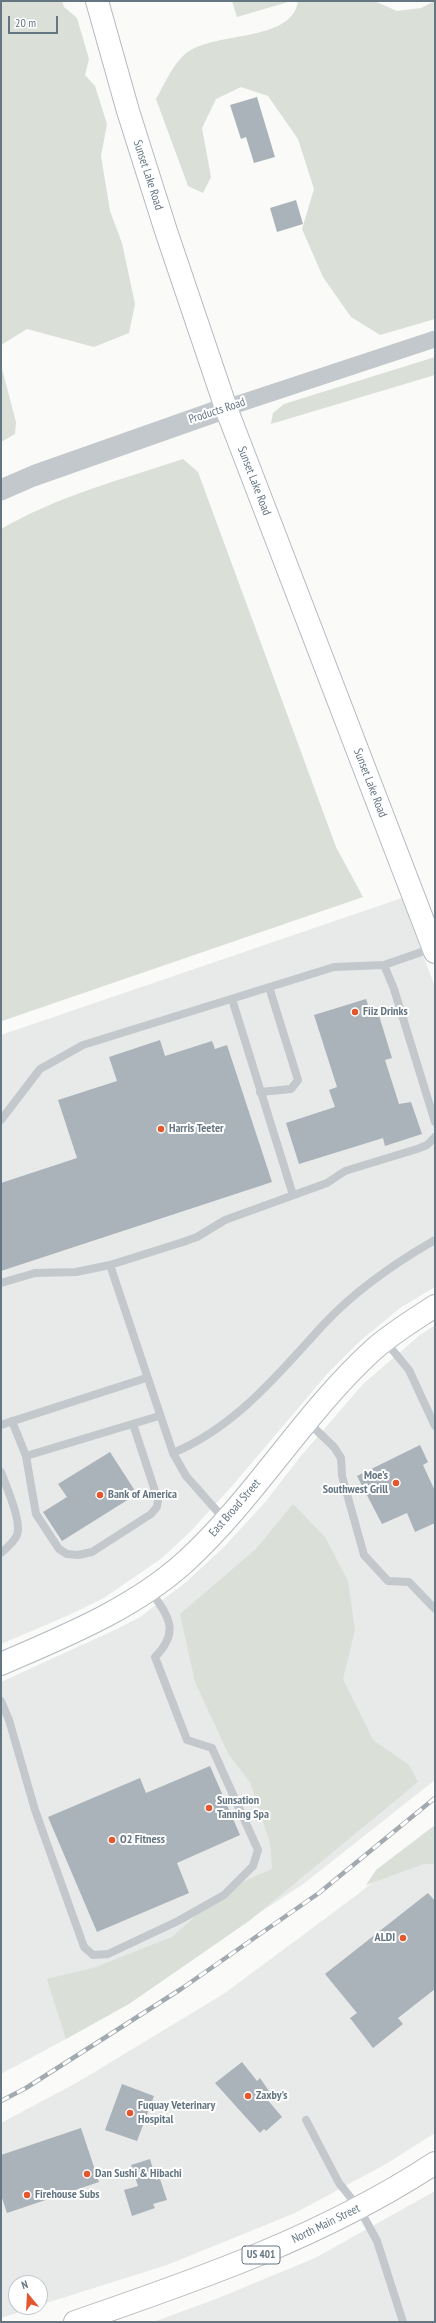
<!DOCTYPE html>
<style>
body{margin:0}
#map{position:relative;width:436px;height:2323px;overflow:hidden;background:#fafaf8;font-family:"PT Sans Narrow",sans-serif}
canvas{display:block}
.frame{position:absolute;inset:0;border:2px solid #657683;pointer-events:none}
.north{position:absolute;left:8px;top:2275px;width:40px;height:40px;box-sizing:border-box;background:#fff;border:1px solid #c1c8cd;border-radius:50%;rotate:342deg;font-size:11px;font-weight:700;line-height:16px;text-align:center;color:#657683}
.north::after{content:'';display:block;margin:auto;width:14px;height:18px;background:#e4572e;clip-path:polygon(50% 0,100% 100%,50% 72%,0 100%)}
.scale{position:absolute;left:8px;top:16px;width:50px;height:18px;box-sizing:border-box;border:2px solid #657683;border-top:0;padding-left:5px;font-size:12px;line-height:14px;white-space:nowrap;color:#657683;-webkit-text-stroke:3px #fff;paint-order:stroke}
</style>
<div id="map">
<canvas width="436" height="2323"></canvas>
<div class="frame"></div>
<div class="north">N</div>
<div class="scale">20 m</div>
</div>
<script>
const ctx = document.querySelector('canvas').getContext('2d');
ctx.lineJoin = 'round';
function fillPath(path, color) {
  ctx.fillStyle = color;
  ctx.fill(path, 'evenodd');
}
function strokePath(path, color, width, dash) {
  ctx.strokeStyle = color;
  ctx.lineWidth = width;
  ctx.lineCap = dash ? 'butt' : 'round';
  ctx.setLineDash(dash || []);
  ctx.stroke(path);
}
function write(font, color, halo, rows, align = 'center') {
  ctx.font = font + ' "PT Sans Narrow",sans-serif';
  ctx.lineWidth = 4;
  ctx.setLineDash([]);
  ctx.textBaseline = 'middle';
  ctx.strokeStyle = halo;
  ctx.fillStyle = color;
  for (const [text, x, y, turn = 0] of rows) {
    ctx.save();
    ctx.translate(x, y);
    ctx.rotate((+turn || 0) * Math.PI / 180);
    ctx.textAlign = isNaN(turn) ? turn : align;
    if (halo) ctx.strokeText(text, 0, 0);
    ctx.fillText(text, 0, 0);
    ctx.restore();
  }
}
fillPath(new Path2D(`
 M402,898L435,987V1287L400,1308L359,1342L328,1373L232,1486L190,1532L162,1558L104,1598L67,1616L1,1644V1035Z
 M435,1325V1780L302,1885L66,2039L1,2074V1682L119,1628L140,1617L185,1583L224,1547L267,1500L300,1457L363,1384L420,1335Z
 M435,1833V2133L386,2164L295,2213L167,2265L40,2305V2283H16V2307H35L1,2318V2123L78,2082L225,1993L354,1897Z
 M435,2191V2322H153L216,2299L315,2258Z`), '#e8e9e9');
fillPath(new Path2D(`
 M1,1H62L64,7L77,18L89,59L85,75L95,86L107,124L101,156L110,211L122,243L135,304L129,333L94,347L27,329L1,345Z
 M232,1H288V2L237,17Z
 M298,1H374L397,11L421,8L435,1V319L380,335L351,317L323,277L302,229L314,189L298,139L268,96L241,87L216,99L202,128L211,177L203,193L188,186L156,99C164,85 172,66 184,55C211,30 292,44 298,1Z
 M435,357V375L271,424L273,413L284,404Z
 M1,365L16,422L15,434L1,442Z
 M183,459L198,472L336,847L363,897L2,1021L1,1024V529C56,497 122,479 183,459Z
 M293,1504L325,1537L348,1581L355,1630L343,1679L373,1740L409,1765L418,1782L249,1921L129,2004L66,2039L47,1979L96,1967L172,1937L226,1889L272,1869L270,1843L250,1782L229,1755L195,1682L180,1614L256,1549Z
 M435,1825V1864H424L366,1885L376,1870Z`), '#dadfd7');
fillPath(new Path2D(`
 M257,97L275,157L254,163L246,137L241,139L230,105Z
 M296,200L303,224L277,232L270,208Z
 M366,999L370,1011L377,1009L392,1058L385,1060L399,1104L411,1102L422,1134L385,1146L383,1138L299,1164L286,1123L335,1107L329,1090L337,1087L314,1015Z
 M160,1040L165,1056L212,1041L215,1049L227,1045L272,1182L1,1271V1183L77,1158L58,1100L117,1081L109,1057Z
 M420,1445L428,1462L423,1465L435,1491V1523L415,1532L407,1513L382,1524L357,1476Z
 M110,1452L137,1494L62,1541L43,1512L67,1497L58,1484Z
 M210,1766L240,1835L177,1863L189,1893L97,1932L48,1817L140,1778L146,1793Z
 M428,1893L435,1901V1989L398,2018L403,2024L373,2048L350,2018L357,2013L325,1974Z
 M242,2062L257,2081L260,2078L271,2094L266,2098L282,2117L266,2131L264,2129L260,2133L215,2083Z
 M122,2084L154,2096L137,2141L105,2130Z
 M81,2128L99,2182L7,2213L1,2195V2155Z
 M150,2159L156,2180L160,2179L167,2200L153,2204L155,2208L132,2216L124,2190L138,2186L131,2165Z`), '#aab3b9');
const secondary = new Path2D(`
 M97,1L128,111L166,231L226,408L435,952
 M1,1664C65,1636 133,1609 185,1562C255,1498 303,1414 373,1350C392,1333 414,1320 435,1306`);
const trunk = new Path2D(`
 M75,2322C200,2279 324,2236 435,2163`);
strokePath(secondary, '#b3babf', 24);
strokePath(trunk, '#b4b9bd', 24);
strokePath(new Path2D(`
 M433,948L384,965L394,989L435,1122
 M232,999L293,1195
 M260,1092L291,1089L298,1080L269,987
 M1,1120L40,1069L83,1045L334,967L384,965
 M110,1265L173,1453L186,1476L225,1520
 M1,1283L35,1273L76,1272L110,1265L183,1242L197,1237L225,1220L327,1183L345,1171L417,1149L427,1145L435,1137
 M385,1341L409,1370L435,1426
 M12,1421L26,1456L36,1514L59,1549L67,1554L78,1555L92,1552L151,1514L157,1507L158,1500L133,1424
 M308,1422L334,1447L341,1458L342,1476L364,1555L388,1581L409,1582L435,1609
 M1,1425L146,1378
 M173,1453C236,1427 279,1373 324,1324C356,1290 395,1263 435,1240
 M26,1456L159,1416
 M1,1472C6,1486 22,1521 17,1535C14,1542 7,1548 1,1553
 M1,1701L9,1720L35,1810L84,1947L93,1955L108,1954L178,1921L224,1895L253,1866L258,1850L212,1748L187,1740L155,1657C181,1631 168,1616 150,1590
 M306,2120L339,2183L359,2208L377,2241L403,2322`), '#c3c8cc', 8);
strokePath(new Path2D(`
 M226,408L435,339`), '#c3c8cc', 17);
strokePath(new Path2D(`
 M1,490L33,476L226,408`), '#c3c8cc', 21);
strokePath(secondary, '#fff', 22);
strokePath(trunk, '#fff', 22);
const rail = new Path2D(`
 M1,2101L26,2088L181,1989L319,1893L435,1798`);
strokePath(rail, '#a2aab0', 4.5);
strokePath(rail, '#fff', 3, [9]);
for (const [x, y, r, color] of [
 [355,1012,4,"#e4572e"],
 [161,1129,4,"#e4572e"],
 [396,1483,4,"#e4572e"],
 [100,1495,4,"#e4572e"],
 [209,1808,4,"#e4572e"],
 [112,1840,4,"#e4572e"],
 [403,1938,4,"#e4572e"],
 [248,2096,4,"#e4572e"],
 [130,2113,4,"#e4572e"],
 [87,2174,4,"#e4572e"],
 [27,2195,4,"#e4572e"]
]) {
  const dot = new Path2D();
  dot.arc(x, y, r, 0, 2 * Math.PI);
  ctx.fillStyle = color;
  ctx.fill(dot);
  strokePath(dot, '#fff', 1.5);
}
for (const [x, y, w] of [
 [261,2255,38]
]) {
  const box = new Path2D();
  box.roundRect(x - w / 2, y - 9, w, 18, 3);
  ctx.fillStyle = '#fff';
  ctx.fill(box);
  strokePath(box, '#657683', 1);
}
write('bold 11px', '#657683', null, [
 ["US 401",261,2255]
]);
write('12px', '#657683', '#fff', [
 ["Sunset Lake Road",148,175,72],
 ["Products Road",217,411,-18],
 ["Sunset Lake Road",254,481,69],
 ["Sunset Lake Road",370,783,69],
 ["East Broad Street",235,1508,-49],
 ["North Main Street",326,2224,-26]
]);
write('bold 12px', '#657683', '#fff', [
 ["Fiiz Drinks",363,1012],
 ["Harris Teeter",169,1129],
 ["Moe's",388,1476,"right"],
 ["Southwest Grill",388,1490,"right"],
 ["Bank of America",108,1495],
 ["Sunsation",217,1801],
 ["Tanning Spa",217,1815],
 ["O2 Fitness",120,1840],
 ["ALDI",395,1938,"right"],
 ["Zaxby's",256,2096],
 ["Fuquay Veterinary",138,2106],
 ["Hospital",138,2120],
 ["Dan Sushi & Hibachi",95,2174],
 ["Firehouse Subs",35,2195]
], 'left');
</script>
